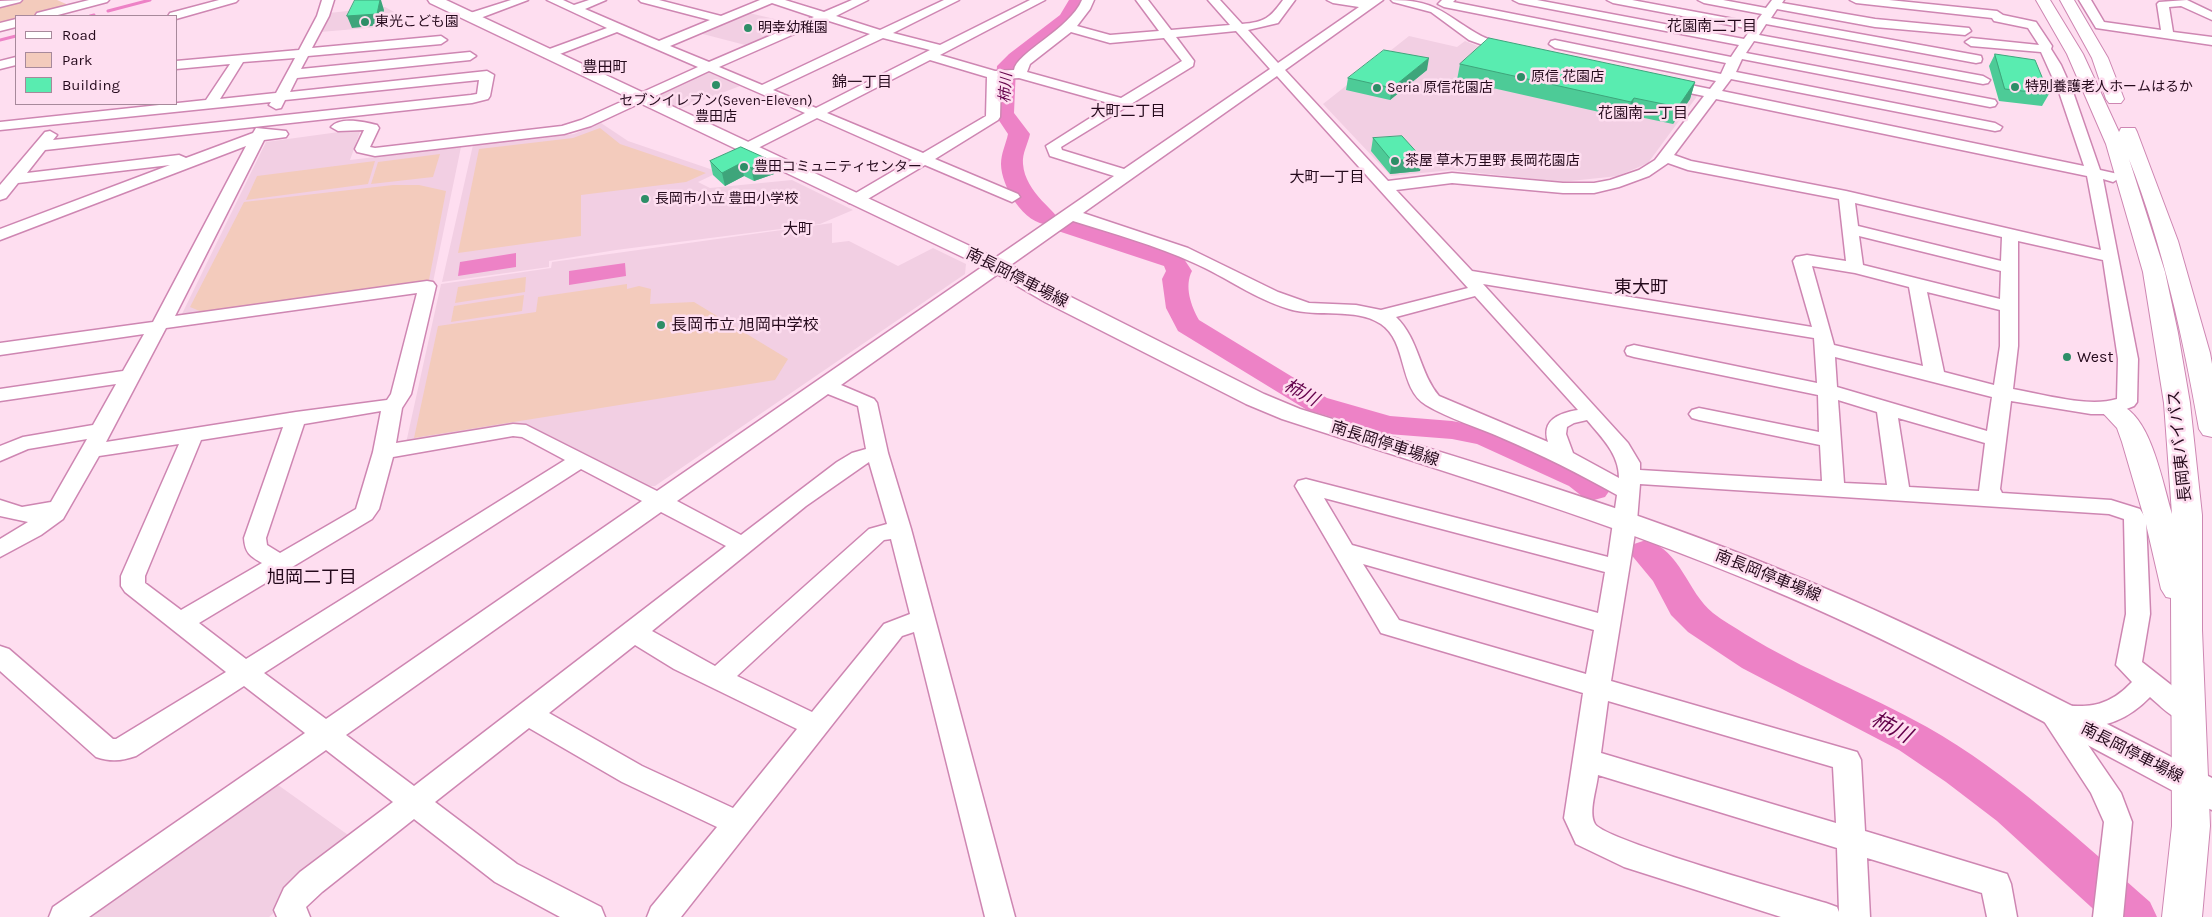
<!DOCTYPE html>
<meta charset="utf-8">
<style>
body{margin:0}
#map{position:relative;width:2212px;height:917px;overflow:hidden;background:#fedef0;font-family:Karla,sans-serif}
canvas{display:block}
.legend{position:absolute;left:15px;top:15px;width:162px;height:90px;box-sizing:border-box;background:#fedef0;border:1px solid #a7899b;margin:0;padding:6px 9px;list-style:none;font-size:15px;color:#250a1c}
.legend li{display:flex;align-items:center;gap:10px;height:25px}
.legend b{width:25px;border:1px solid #a7899b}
</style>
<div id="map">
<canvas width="2212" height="917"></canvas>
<ul class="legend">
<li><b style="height:6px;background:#fff"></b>Road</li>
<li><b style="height:14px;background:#f3cbbc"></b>Park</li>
<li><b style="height:14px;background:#59ecb0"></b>Building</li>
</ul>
</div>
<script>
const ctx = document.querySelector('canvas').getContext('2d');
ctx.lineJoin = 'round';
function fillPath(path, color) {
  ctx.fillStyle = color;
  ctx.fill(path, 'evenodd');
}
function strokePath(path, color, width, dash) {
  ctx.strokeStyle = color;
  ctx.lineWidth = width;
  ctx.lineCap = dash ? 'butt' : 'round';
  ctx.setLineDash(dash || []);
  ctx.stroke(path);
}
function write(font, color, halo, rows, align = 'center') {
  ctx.font = font + ' Karla,"Noto Sans JP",sans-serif';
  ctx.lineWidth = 5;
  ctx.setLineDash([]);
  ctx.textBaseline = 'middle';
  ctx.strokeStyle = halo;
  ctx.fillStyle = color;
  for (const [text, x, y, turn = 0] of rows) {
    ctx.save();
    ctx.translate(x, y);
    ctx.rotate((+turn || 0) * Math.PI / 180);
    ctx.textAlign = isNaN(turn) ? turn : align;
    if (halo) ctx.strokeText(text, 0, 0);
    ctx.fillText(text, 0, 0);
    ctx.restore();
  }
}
fillPath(new Path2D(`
 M385,7L407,19L404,25L320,32L329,13Z
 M749,13L796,24L749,46L699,33Z
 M1409,36L1457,47L1465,41L1490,51L1698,95L1648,163L1618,176L1561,182L1452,170L1391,176L1323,104Z
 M708,72L740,86L677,110L651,98Z
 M601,123L628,141L719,172L698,182L710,188L792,180L853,210L820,224L616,250L549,261V267L442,282L473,145L574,134Z
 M361,129L350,160L461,147L433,282L180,318L266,142Z
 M832,223V243L849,241L898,266L933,248L966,264L965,274L655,486H645L525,424L406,443L441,284L551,268L552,262Z
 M271,780L358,842L269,917H82Z`), '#f2cfe3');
fillPath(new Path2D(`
 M24,0H57L73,7L36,16H16V21L0,26V6Z
 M600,128L620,144L706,173L686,182L581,195V236L458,253L479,149L573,138Z
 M440,154L433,177L371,184L378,162Z
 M375,161L368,184L246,200L257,176Z
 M393,185H419L446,191L429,280L202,312L190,307L244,202Z
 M526,277L525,292L455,303L458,287Z
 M627,284V289L639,286L651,289L650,304L694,302L788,359L775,380L414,438L438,326L536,312L538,297Z
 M524,295L522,311L451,322L454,306Z`), '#f3cbbc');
fillPath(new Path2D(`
 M516,253V267L458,276L460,262Z
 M625,263L626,276L569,285V271Z`), '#ed82c6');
strokePath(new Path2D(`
 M108,11L150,0
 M90,16L94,15
 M0,40L16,36`), '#ed82c6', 3);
fillPath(new Path2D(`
 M1069,0H1085L1072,23L1016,67L1014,113L1030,134C1028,144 1022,153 1023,164C1025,193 1059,213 1059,221L1066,219L1074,221L1182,256L1192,271C1184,286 1191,306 1199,320L1327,398L1390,416L1452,421L1496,429L1591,472L1605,483L1610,490L1605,497L1594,500L1583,497L1569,486L1477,444L1452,439L1388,434L1307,410L1178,331L1166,308L1162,279L1166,271L1164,266L1058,231L1055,224C1028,231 1001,188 1001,164C1001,153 1006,144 1008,134L994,113L997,66L1009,54L1060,15Z
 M1646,540C1681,550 1687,592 1713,613C1723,621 1735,627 1745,634C1803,670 1868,694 1927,727C2010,774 2079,840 2150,902L2157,917H2102L1997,821L1946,782L1899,750L1742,668L1688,632L1671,615L1653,581L1629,552L1634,544Z`), '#ed82c6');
const minor = new Path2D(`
 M22,0L20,2L0,7V1Z
 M89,0H109L107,2L54,16H35L37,13Z
 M219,0H238L236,2L176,19V16H168L170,13Z
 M322,0H334L329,16L312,48L441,36L447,40L441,44L308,56L301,69L470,52L476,56L470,60L297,78L290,92L487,71L494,75L490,96L488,99L472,103L45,150L27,173L179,155L186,158L253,133L256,128L286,131L288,134L286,137L264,140L175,316L427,281L433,282L436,286L411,394L402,408L396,443L513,424L526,425L657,491L1114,176L1050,156L1046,146L1112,104L1019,78L1001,79L1000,117L998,120L935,159L1018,194L1020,197L1012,202L925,165L861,203H849L847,200L849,197L912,160L817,118L752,151H742L740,148L742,145L805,113L709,71L591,126L564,134L375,156L357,152L355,149L364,130L338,131L331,127C340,116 365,122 377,125L379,128L370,147L375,148L562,126L581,120L698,67L617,32L552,57H544L542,54L544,51L607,28L547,0H563L574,5L589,0H606L585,9L659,41L710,20L641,2L639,0H659L721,16L760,0H785L824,12L852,0H868L836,16L880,30L944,0H959L893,33L940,45L1030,0H1045L940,55L995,71L1014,70C1016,53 1070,29 1082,0H1094L1090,9L1077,26L1110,35L1159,31L1136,0H1148L1171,30L1230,25L1208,0H1220L1242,24C1265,22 1270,18 1283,0H1295L1278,23L1248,30L1278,63L1359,7L1333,3L1327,0H1383L1285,70L1388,181L1452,173L1563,183H1594L1610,180L1639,170L1655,160L1704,96L1661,87L1659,84L1661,81L1666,80L1710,89L1716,81L1555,48L1549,44L1551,41L1555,40L1721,74L1726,63L1444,7L1438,4L1442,0H1455L1453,2L1731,57L1739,45L1519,3L1513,0H1537L1744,39L1751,29L1613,3L1607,0H1632L1755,23L1762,14L1704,3L1698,0H1723L1766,8L1772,0H1784L1782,3L1875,19L1969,28L1971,31L1965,35L1875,27L1777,9L1771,18L1976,55L1981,56L1982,59L1981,62L1976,63L1766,24L1759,35L1983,76L1990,80L1988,83L1983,84L1754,41L1746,53L1990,99L1995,100L1997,103L1995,106L1990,107L1742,59L1736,72L1995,123L2002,127L2000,130L1995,131L1731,79L1722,91L2084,166L2059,92L2041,52L1971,46L1965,42L1971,38L2039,45L2028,28L1994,21L1992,18L1856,3L1850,0H1889L1997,11L2003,15L2036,22L2052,46L2051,49L2061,65L2073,92L2100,170L2118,174L2121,177L2113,182L2103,179L2138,359L2137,402L2134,406L2124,410L2125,412L2122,416L2115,418L2104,414H2091L2011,401L2000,489L2002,493L2111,500L2140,509L2146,519L2150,614L2142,662L2198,706L2202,713L2198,720C2179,727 2164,709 2150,697C2130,718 2104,730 2075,726L2121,793L2132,822L2123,917H2093L2104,822L2091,793L2038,712L2042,705C2050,702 2052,704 2060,705C2091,708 2109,706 2132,682L2116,665L2126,614L2124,519L2109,514L1640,484L1637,521L1611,681L1857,752L1861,760L1865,831L2007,874L2011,884L2017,917H1987L1982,893L1867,858L1870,917H1781L1624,867L1576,844L1564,818L1583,693L1381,633L1295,486L1298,481L1306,479L1608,557L1617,495C1580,474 1542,455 1502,438C1478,427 1449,419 1426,405C1398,388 1408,342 1381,324C1355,307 1318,318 1289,309C1255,299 1226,277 1194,263C1155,245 1114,234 1073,221L841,385L874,399L877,403L888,453L911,529L1015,917H985L914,632L902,636L681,917H647L651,907L717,827L622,782L529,728L435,802L517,864L601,907L605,917H560L495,882L414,819L322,892L306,907L310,917H277L274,910L284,888L300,872L393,802L326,750L89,917H49L53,907L305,733L244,686L136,756C121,761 111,762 96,757L0,671V646L9,649L113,739H116L226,672L125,592L121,586V576L179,444L99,456L63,519L41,535L0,557V539L28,522L0,516V500L22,507L51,502L87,439L28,449L0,461V446L23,437L93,425L116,384L0,401V389L123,371L144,334L0,355V343L153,322L246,146L0,240V229L170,165L18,183L6,198L0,200V185L45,132L50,131L57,135L53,140L471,95L477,94L479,80L285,100L281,108L276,109L269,105L271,102L0,130V122L206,100L230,64L176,69V61L299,50L317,16ZM772,3L814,17L709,62L670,46ZM826,20L870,34L762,85L719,67ZM1236,31L1270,69L1124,169L1062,150L1061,147L1193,66L1194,61L1176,37ZM1071,32L1110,43L1164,38L1182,61L1121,98L1027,72L1030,64ZM883,38L930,50L816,108L773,90ZM295,58L276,93L220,99L243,62ZM930,60L987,77L986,116L923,153L827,113ZM1277,76L1468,288L1381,310L1356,305L1309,303L1278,292L1188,248L1083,213ZM1716,99L2087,176L2101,250L1846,191L1691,161L1674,155ZM1668,163L1688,170L1839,199L1846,261L1807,255L1796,257L1793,261L1812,327L1472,271L1396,190L1452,183L1563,193H1594L1619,187L1649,176ZM1855,203L2002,237L2001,261L1858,226ZM1859,236L2001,271L2000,299L1863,265ZM2018,241L2103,260L2118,359L2117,399C2088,408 2043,394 2013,389L2018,346ZM1812,266L1855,273L1909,287L1923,366L1834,345ZM1483,284L1814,338L1817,383L1634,345L1627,347L1625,351L1627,355L1634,357L1818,395L1819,432L1699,408L1692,410L1689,414L1692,418L1699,420L1820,445L1822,481L1640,470V463L1628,443ZM1927,292L2000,310V346L1994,385L1944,372ZM417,293L391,394L387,400L296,412L106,442L166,328ZM1475,296L1578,410C1559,413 1541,420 1548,442L1439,396C1419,372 1419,339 1396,317ZM1835,357L1992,397L1987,431L1837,387ZM828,394L858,406L866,449L852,453L837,462L741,535L677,501ZM1838,400L1877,412L1887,485L1844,483ZM381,411L373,452L356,509L280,553L267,545L266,538L304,424ZM1898,418L1985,443L1979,491L1909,487ZM1587,420C1602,438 1619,454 1619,478L1573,453L1566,434L1567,427L1574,423ZM283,427L244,538C245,553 250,556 262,563L181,610L145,583V576L201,440ZM513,436L522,437L565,460L246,659L199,623L372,519L379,509L393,457ZM869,462L887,524L869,529L715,666L652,631L806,506ZM581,469L642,501L326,719L264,673ZM1324,498L1605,572L1598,613L1352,545ZM661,512L726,546L414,786L346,735ZM891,539L910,614L884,624L812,712L737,676L884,540ZM1363,564L1594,630L1586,674L1399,620ZM635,645L674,669L797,729L733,808L642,766L549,713ZM1608,701L1833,767L1836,823L1601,753ZM1598,775L1837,848L1839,912L1837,907L1826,903C1794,893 1606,841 1595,824C1588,812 1597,788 1598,775Z
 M511,0H528L475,20H467L465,17L467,14Z
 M1391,0C1435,0 1441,12 1476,33C1487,40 1503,44 1515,48L1517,51L1511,55L1469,40L1431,12L1393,2Z
 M2079,0H2091L2104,22L2161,30L2157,4L2159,2L2187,0L2212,12V20L2181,6L2169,7L2173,32L2212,37V45L2096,28Z
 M16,19V27L0,31V23Z
 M16,57V65L0,69V61Z`);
const major = new Path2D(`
 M428,0H446L1004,262L1061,292L1264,394L1300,409C1465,460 1633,508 1793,575C1937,634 2074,707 2212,778V810L2200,805C2058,730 1918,651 1770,589C1611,522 1446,472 1282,419L1246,404L1045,302L990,270L430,3Z`);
const highway = new Path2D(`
 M2036,0H2050L2083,54L2119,132L2121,128H2135L2137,132L2178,241L2210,353L2212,364V437L2203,435L2199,429C2183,337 2163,246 2129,159L2165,272L2178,333L2190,403L2202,515V630L2210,826L2202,917H2162L2172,826L2171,598L2166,597L2161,589L2146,524L2122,442L2117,428L2102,412L2106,406C2112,405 2118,403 2124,407C2152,422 2163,485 2172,514L2164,403L2143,272L2106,144L2067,54Z
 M2060,0H2074L2108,58L2124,99L2121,103H2109L2106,99L2092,58Z`);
strokePath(minor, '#ce86b2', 3);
strokePath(major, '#ce86b2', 3);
strokePath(highway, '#ce86b2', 2);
fillPath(minor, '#fff');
fillPath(major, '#fff');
fillPath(highway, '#fff');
fillPath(new Path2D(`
 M1995,54L2049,94L2042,106L1999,101L1989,66Z
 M1460,64L1695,82L1690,99L1673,124L1630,115L1626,118L1457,80Z
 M1427,70L1390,100L1346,90L1348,78Z
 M1373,138L1422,158L1420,171L1390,174L1371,151Z
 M741,147L774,174L754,181L744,176L725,186L713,175L710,161Z`), '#4dcb97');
fillPath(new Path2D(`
 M380,0H381L384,10L381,25L352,28L347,16Z
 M1429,58L1427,70L1390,100L1392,88Z
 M1695,82L1690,99L1673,124L1678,107Z
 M1634,98L1630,115L1626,118L1631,102Z
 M1422,158L1420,171L1390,174L1392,161Z
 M772,161L774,174L754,181L751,168Z
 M741,163L744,176L725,186L722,173Z`), '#3ea57b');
const building = new Path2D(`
 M355,0H380L377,14L347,16Z
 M1489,38L1695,82L1678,107L1634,98L1631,102L1460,64Z
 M1384,50L1429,58L1392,88L1348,78Z
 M1995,54L2035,60L2049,94L2005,89Z
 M1402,136L1422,158L1392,161L1373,138Z
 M741,147L772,161L751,168L741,163L722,173L710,161Z`);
fillPath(building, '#59ecb0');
strokePath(building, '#3ea57b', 1);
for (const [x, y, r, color] of [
 [365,22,5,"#2d8e67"],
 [748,28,5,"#2d8e67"],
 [1521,77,5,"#2d8e67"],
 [716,85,5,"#2d8e67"],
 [2015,87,5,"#2d8e67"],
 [1377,88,5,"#2d8e67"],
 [1395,161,5,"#2d8e67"],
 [744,167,5,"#2d8e67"],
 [645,199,5,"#2d8e67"],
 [661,325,5,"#2d8e67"],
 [2067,357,5,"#2d8e67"]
]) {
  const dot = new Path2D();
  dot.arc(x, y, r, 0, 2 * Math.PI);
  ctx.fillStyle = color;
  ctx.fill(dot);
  strokePath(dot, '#fedef0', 2);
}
write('14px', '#250a1c', '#fedef0', [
 ["東光こども園",375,22],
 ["明幸幼稚園",758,28],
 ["原信 花園店",1531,77],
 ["特別養護老人ホームはるか",2025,87],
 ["Seria 原信花園店",1387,88],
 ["セブンイレブン(Seven-Eleven)",716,101,"center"],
 ["豊田店",716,117,"center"],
 ["茶屋 草木万里野 長岡花園店",1405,161],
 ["豊田コミュニティセンター",754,167],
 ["長岡市小立 豊田小学校",655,199]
], 'left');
write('15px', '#250a1c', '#fedef0', [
 ["花園南二丁目",1712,27],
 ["豊田町",605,68],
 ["錦一丁目",862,83],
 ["大町二丁目",1128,112],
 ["花園南一丁目",1643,114],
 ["大町一丁目",1327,178],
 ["大町",798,230]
]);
write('italic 15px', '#63004a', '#fedef0', [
 ["柿川",1006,88,-86]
]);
write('16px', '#250a1c', '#fedef0', [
 ["南長岡停車場線",1017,278,27],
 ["南長岡停車場線",1385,444,18],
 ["長岡東バイパス",2180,446,-96],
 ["南長岡停車場線",1768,576,22],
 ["南長岡停車場線",2132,753,27]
]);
write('16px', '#250a1c', '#fedef0', [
 ["長岡市立 旭岡中学校",671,325],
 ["West",2077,357]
], 'left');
write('18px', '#250a1c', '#fedef0', [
 ["東大町",1641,288],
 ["旭岡二丁目",312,578]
]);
write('italic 18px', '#63004a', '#fedef0', [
 ["柿川",1301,393,29]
]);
write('italic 21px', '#63004a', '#fedef0', [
 ["柿川",1891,728,28]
]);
</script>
